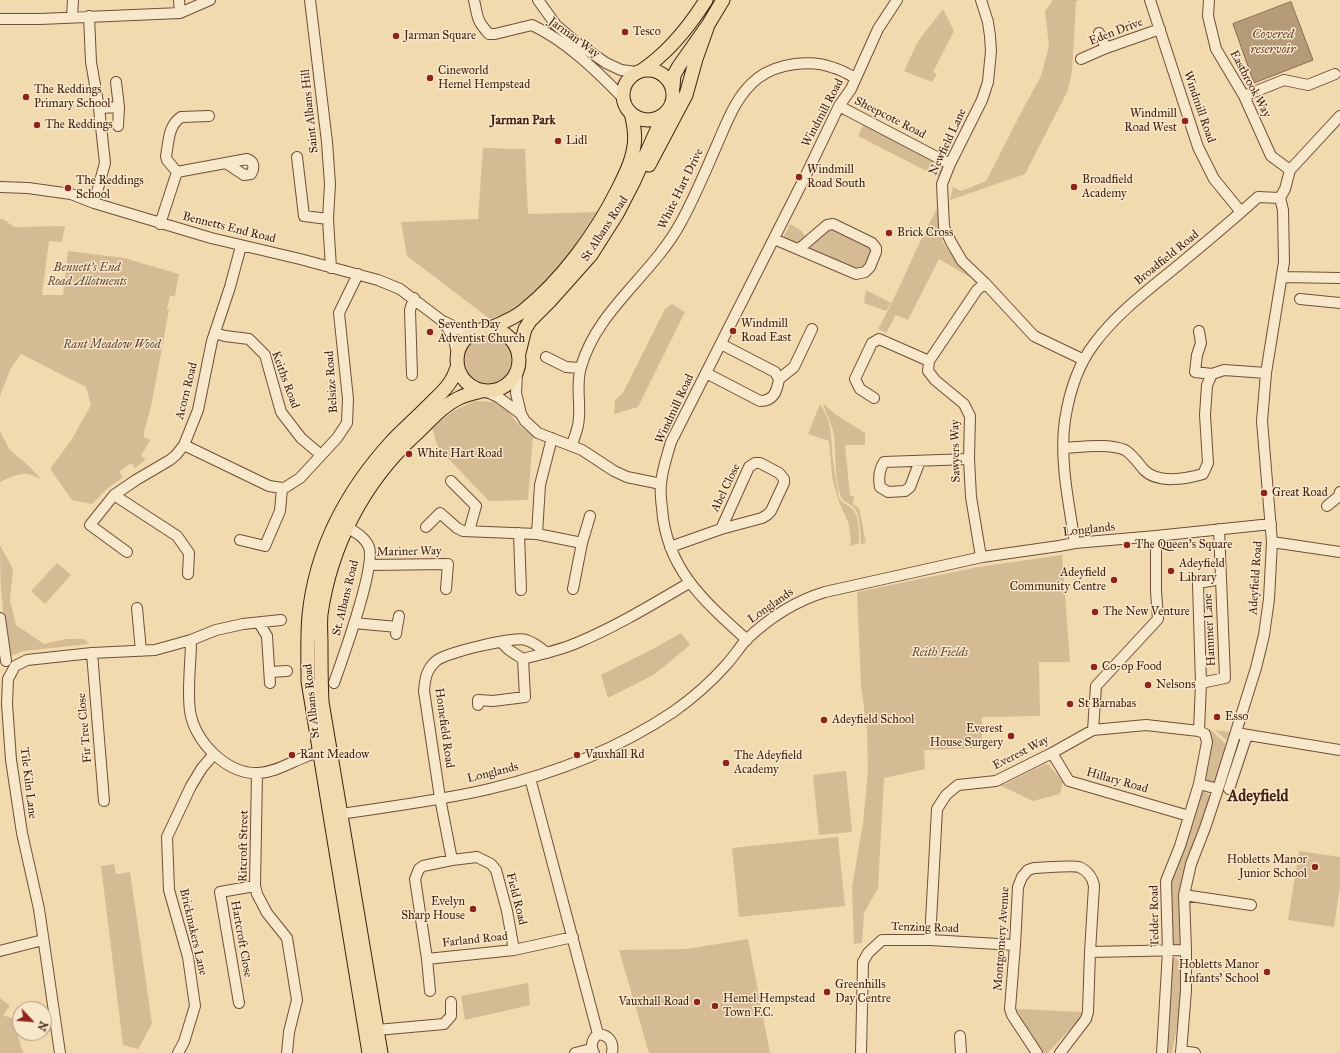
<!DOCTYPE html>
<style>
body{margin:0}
#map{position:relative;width:1340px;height:1053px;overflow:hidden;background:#f2daaf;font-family:"IM FELL Great Primer",serif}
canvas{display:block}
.north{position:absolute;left:12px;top:1001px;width:40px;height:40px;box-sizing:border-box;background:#f7e7cb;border:1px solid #af9881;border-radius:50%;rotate:116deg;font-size:11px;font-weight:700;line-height:16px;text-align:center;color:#432111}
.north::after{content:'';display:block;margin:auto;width:14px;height:18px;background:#8f2418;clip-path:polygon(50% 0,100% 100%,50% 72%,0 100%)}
</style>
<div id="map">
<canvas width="1340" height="1053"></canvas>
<div class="north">N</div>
</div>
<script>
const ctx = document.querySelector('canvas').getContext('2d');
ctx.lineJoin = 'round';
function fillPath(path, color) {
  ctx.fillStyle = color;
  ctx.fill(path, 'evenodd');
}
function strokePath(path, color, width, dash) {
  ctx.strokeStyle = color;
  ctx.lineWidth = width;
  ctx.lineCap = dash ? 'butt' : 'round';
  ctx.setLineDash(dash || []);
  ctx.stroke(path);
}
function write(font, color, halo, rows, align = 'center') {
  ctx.font = font + ' "IM FELL Great Primer",serif';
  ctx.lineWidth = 3;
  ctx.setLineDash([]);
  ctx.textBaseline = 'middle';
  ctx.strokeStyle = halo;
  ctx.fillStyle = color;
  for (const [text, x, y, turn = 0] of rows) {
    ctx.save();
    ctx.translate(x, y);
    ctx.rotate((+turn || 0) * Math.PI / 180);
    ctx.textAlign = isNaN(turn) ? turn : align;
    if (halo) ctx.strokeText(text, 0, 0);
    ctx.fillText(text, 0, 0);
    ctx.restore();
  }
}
fillPath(new Path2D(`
 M1053,0H1079L1076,2L1072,71L1068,90L1025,174L950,200L953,187L961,191L986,181L1024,107L1041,76L1049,46L1045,11Z
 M943,9L954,31L933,72L937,74L932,82L904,71L918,41Z
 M863,125L945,167L940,178L858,136Z
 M483,148L525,149L528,214L598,212L582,238L560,267L529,299L503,315L490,319L407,256L401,222L478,219Z
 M937,209L943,243L971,278L939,259L908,320L896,315L886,333L878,329C900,290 915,248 937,209Z
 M0,219H3L14,227L65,226L62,242L49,241L42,295H63L68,251L124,258L179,274L175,296H170L167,309L169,310L151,407L144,432V437L150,440L141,456L146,459L135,468L131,463L119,472L123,477L108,488L92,504L72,500L50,469L72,439L91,405L86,387L21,354L11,368L0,396Z
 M790,224L802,231L806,238L798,244L784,241V236Z
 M832,228L870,245L873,251L866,268L857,270L809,252L807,247L809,244Z
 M866,290L891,303L886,311L864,303Z
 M672,304L685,312L638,407L614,414L615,400L623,393L665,309Z
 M461 360a27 27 0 1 1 54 0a27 27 0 1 1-54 0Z
 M474,401L495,402L508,411L521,427L533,436L528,500L489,501L438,448L432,428L452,412Z
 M823,403L835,414L865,433V445H845L850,496H854L853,505L859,508L866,543L861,544C860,534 861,512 852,506C848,502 843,502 841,497C834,478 836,455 834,435C832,424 826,414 823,403Z
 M820,404C833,423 831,440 833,461C835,474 837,486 839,498C843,504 848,504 852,509C860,516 859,534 859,544L848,546L851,544L849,524L839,502L832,477L829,441L808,434Z
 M0,431L9,449L29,466L42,480C25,470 18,474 0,482Z
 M0,545L13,569L10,600L16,625L44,644L66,639H85L89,644L23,651L11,656C2,620 0,582 0,545Z
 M1062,555L1070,662H1039L1040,716L982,717V748L924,750L925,769L884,778L878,888L864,913L862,943L854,944L852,887L863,823L868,771L867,730L861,686L857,592L978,567Z
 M57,563L71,575L45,604L31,591Z
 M681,633L690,645L655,674L608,698L601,675L655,648Z
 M1209,729L1211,730L1226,744L1221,769L1215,783L1204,781L1207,730Z
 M1215,730L1230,732L1226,740Z
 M1045,764L1049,765L1063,782L1060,794L1033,801L999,785L1005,784Z
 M846,771L852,832L819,835L813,775Z
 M1204,792C1210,794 1210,796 1211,802L1181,897L1180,917L1181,944L1180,948H1172L1171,884L1200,794Z
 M838,837L845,906L739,917L732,848Z
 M1299,851L1340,857V886L1334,927L1288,920Z
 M114,864L116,874L130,872L152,1023L144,1039L138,1049L123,1045L101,866Z
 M748,939L770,1053H649L619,950L687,949Z
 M1174,958H1177C1189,974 1176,1033 1172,1053H1166V1049L1168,1048L1170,1007H1168L1171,960Z
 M528,983L530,1005L465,1020L461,996Z
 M0,998L10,1006L3,1015L13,1019L23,1053H0Z
 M1016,1009L1082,1012V1016L1048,1053H1041Z`), '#d4bb94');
const water = new Path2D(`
 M1291,2L1313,60L1254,83L1233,24Z`);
fillPath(water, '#b69b79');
strokePath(water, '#886a4f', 1);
const minor = new Path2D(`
 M179,0L180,13
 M310,0L327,142L330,184L328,219L331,268
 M474,0C478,17 476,20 489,34H495L532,25C566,41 597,71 623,98
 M538,0L556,25L577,43L606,63L621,70L636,72
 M981,0L988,22L990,36L991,51L988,82L982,100L950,164L942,184L944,227L951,242L962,261L985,283L1034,336L1084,360
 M1150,0L1198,147L1214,179L1241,212
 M1209,0L1208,16L1216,49L1244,96L1271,156L1290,170
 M89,16L91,62L99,108L105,163L94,203
 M72,17L73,0
 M0,19H40L180,13L210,0
 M1099,33L1106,48
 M1081,59L1106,48L1160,29
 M116,82L119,107L118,126
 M1244,96L1284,80L1308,85L1335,74
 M839,106L950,164
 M99,108L119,107
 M297,157L304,216L328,219
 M177,172L167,160L166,156C169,141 168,126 181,117L209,116
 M0,187L28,188L71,194L94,203L211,238L300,259L378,280L400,289L441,320C450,329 455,340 457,353
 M160,224L177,172L247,159C254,161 255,168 251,174L244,175L226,163
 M774,239L856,274L865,272L870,267L876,252V248L872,243L833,224L827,225L799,249
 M1282,277L1340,278
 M1300,299L1340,303
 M445,322L465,332H473
 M1199,331L1201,343L1197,355L1195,372L1212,374L1224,370L1266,373
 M215,333L225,336L249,339L265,355L281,412L301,438L321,455
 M546,357L566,367L580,368
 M706,373L760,401C774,401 777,391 779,379L775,372L721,344
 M517,374L516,393L521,414
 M412,375L410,310L414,298
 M779,379L794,367L812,329
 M485,391L498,397L521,414L525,421L538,433L582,450L614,471L627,477L661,484
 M874,398L860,389L855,379L872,343L879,339L929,361
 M184,445L269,486L282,488
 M572,445C574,438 577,431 578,425C582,406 575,386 581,367C597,310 652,275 680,224C694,199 705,172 716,147C727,122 736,95 758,78C778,63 812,59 834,68C842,70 849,75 856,78
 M1064,448C1081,447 1109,443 1125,450C1133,455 1138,463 1144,470C1158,484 1186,479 1203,474L1208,463L1205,415L1207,385L1212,374
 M920,461L910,487L905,491L888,492L880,487C878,477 879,470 884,462L969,459
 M451,481L476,506L469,531
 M114,495L177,536L189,553L188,574
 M1327,506L1339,496L1340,492
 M426,527L440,513L457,528L463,531L537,534L582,543
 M1219,529L1225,678L1201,683L1198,583L1221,579
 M519,533L521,590
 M537,534L540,485L552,438
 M240,540L265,546L280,511L282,488L286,487L300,478L337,438L347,423L348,399L339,313L358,274
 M1272,542L1340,552
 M1075,543C1069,505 1059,458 1065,420C1069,394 1078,365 1094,344C1119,310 1155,285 1187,258C1211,238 1235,218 1258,197L1280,198
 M670,547L721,529L762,518L767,515L771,511L784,483V479L779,473L760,463H755L749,467L721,529
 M127,552L90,525L114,495L136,480L170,460L176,455L184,445L198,410L212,341L230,287L241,246
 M982,557L980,551L971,497L969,459L970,416L964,404L935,380L928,371L929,361L977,290L985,283
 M369,565L448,564L446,589
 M573,589L582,543L590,516
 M137,608L141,651
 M0,618L6,661
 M259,623L267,636L270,683
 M354,623L397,627L396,634
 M397,627L399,616
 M191,640C191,663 187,688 190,711C194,741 227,775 259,773C276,772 289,763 305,757C311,754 318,753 325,750
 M747,640C705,602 666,569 662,508C661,500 660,492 661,484C662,470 667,456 671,442L806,175L839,106L851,89L878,29L897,0
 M501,642L509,650L523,659C542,654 561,650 579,642C617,626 653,604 689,583
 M92,653L104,801
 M270,672L287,671
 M334,683C342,660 376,567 369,547C365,537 355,532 347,527
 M478,705V700L493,701L525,697L523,659
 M1093,730L1096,686L1158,619L1156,591V536
 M1199,731L1201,683
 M1236,733L1340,750
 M1052,753L1069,781L1189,816
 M257,773L255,886L257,894L267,913L287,938L297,1000L289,1032L287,1053
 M530,778L598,1034
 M1199,784L1218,789
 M1229,789L1247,735
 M334,815C386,807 438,801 489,789C553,774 618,749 673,712C693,698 711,682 727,664C734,656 739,648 746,640C769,618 795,601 825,592L982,557L1059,546L1075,543L1156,536L1271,524
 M1184,895L1251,905
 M930,940L937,809L946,795L958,785L996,781L1052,753L1093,730L1146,725L1199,731L1205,734L1207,742L1199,784L1180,846L1166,881L1168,951L1162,1053
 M514,950L507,911L496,870L491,864L477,857L452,860L440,798L424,691C425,679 426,670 436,661C444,653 515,636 526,640C533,642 541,648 547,653
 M0,951L43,940
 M1090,952L1186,950
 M427,959L514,950L573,937
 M430,991L427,959L415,879L419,869L423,866L452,860
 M239,1003L220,892L255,886
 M377,1030L444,1024L451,1016V1002
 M960,1036L961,1053
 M1181,1051L1195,1053
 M60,1053L39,909L22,833L11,760L7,704L8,679L15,666L27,660L92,653L155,650L191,640L216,630L243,624L281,620
 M178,1053L184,1042L195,1006L188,957L169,890L167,837L191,786L202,768L214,754
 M575,1053L591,1049
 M594,1053C590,1046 592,1039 598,1034C609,1035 614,1042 612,1053
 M861,1053L863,962L868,953L882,940H930L1015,945
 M1037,1053L1012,1015L1010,1009L1015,945L1018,887L1022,877L1028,870L1034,868C1043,868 1072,865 1079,867C1087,870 1093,878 1094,886L1090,952L1088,1012L1086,1019L1060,1053
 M1181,1053L1186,990V950L1184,895L1191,864L1205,828L1218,789L1256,668L1264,635L1269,599L1272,542L1262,421L1266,373L1284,262L1283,210L1280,198L1285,189L1290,170L1340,116`);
const major = new Path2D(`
 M623 95a25 25 0 1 1 50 0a25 25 0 1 1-50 0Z
 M641,71C668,53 689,27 706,0
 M673,87L674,75L679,66L708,25L723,0
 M649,165L686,95L696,59L708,25
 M457 360a31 31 0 1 1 62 0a31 31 0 1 1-62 0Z
 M488,329C500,324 513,319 523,311C562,280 596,233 618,189C625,175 632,161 634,146C636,135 634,125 631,113
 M519,353L525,329L530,321L550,301L591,255L617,214L634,181L664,114
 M369,1053L308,681C308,659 307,637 309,615C316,548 348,489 393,440C405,428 418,416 430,404C438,396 447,389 452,379C454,376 455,372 457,368
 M381,1053L322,702C321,683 321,663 321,644C321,634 320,624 321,614C331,545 364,482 415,435C429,422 442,406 459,398C466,394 474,393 482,391`);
strokePath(minor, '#6f4f38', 12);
strokePath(major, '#432111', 15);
strokePath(minor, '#f7e7cb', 10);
strokePath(major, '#f2daaf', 13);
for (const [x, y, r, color] of [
 [625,32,4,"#8f2418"],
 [396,36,4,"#8f2418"],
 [430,78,4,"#8f2418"],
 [26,97,4,"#8f2418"],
 [1185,121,4,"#8f2418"],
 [37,125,4,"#8f2418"],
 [558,141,4,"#8f2418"],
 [799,177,4,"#8f2418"],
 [1074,187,4,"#8f2418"],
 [68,188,4,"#8f2418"],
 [889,233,4,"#8f2418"],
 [733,331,4,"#8f2418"],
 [430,332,4,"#8f2418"],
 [409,454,4,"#8f2418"],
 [1264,493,4,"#8f2418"],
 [1127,545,4,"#8f2418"],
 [1171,571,4,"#8f2418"],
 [1114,580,4,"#8f2418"],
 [1095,612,4,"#8f2418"],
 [1094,667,4,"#8f2418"],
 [1148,685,4,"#8f2418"],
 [1070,704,4,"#8f2418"],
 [1217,717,4,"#8f2418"],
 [824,720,4,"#8f2418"],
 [1011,736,4,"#8f2418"],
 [292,755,4,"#8f2418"],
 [577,755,4,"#8f2418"],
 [726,763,4,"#8f2418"],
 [1315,867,4,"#8f2418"],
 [473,909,4,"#8f2418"],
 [1267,972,4,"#8f2418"],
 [827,992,4,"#8f2418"],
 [697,1002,4,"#8f2418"],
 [715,1006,4,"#8f2418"]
]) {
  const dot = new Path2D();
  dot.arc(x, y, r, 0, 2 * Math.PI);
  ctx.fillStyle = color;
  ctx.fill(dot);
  strokePath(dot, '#f7e7cb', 1.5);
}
write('12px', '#432111', '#f7e7cb', [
 ["Tesco",633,32],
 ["Jarman Square",404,36],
 ["Cineworld",438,71],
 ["Hemel Hempstead",438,85],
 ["The Reddings",34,90],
 ["Primary School",34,104],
 ["Windmill",1177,114,"right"],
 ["Road West",1177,128,"right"],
 ["The Reddings",45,125],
 ["Lidl",566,141],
 ["Windmill",807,170],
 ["Road South",807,184],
 ["Broadfield",1082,180],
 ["Academy",1082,194],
 ["The Reddings",76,181],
 ["School",76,195],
 ["Brick Cross",897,233],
 ["Windmill",741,324],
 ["Road East",741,338],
 ["Seventh Day",438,325],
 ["Adventist Church",438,339],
 ["White Hart Road",417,454],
 ["Great Road",1272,493],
 ["The Queen's Square",1135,545],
 ["Adeyfield",1179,564],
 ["Library",1179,578],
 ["Adeyfield",1106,573,"right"],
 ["Community Centre",1106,587,"right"],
 ["The New Venture",1103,612],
 ["Co-op Food",1102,667],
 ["Nelsons",1156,685],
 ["St Barnabas",1078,704],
 ["Esso",1225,717],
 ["Adeyfield School",832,720],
 ["Everest",1003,729,"right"],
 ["House Surgery",1003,743,"right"],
 ["Rant Meadow",300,755],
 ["Vauxhall Rd",585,755],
 ["The Adeyfield",734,756],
 ["Academy",734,770],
 ["Hobletts Manor",1307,860,"right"],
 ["Junior School",1307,874,"right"],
 ["Evelyn",465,902,"right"],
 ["Sharp House",465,916,"right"],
 ["Hobletts Manor",1259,965,"right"],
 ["Infants' School",1259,979,"right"],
 ["Greenhills",835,985],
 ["Day Centre",835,999],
 ["Hemel Hempstead",723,999],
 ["Town F.C.",723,1013],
 ["Vauxhall Road",689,1002,"right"]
], 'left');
write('12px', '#432111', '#f7e7cb', [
 ["Eden Drive",1116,32,-21],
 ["Jarman Way",574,38,36],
 ["Eastbrook Way",1250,84,62],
 ["Windmill Road",1199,107,71],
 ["Saint Albans Hill",310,111,-96],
 ["Windmill Road",823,113,-62],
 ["Sheepcote Road",890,118,27],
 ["Newfield Lane",948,142,-65],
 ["White Hart Drive",681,189,-64],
 ["Bennetts End Road",229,228,14],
 ["St Albans Road",605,229,-57],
 ["Broadfield Road",1167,258,-39],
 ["Keiths Road",285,380,70],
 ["Belsize Road",332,382,-94],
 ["Acorn Road",187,391,-76],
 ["Windmill Road",675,409,-65],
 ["Sawyers Way",956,451,-91],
 ["Abel Close",726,488,-64],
 ["Longlands",1089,530,-6],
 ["Mariner Way",409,552,-1],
 ["Adeyfield Road",1256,578,-86],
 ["St. Albans Road",346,598,-76],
 ["Longlands",771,606,-35],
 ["Hammer Lane",1210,630,-93],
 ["St Albans Road",312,701,-96],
 ["Fir Tree Close",85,728,-95],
 ["Homefield Road",444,728,82],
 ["Everest Way",1021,753,-27],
 ["Longlands",493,773,-14],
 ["Hillary Road",1117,781,16],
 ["Tile Kiln Lane",28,783,83],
 ["Ritcroft Street",244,846,-89],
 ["Field Road",516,899,76],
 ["Tedder Road",1155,916,-91],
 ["Tenzing Road",925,928,2],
 ["Brickmakers Lane",193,932,77],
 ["Hartcroft Close",241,939,80],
 ["Montgomery Avenue",1002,939,-86],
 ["Farland Road",475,940,-6]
]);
write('italic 12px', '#674832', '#f7e7cb', [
 ["Bennett's End",87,268],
 ["Road Allotments",87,282],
 ["Rant Meadow Wood",112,345],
 ["Reith Fields",940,653]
]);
write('italic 13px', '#664630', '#f7e7cb', [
 ["Covered",1273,35],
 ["reservoir",1273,50]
]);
write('bold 13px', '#432111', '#f7e7cb', [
 ["Jarman Park",523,121]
]);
write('bold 16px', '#432111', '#f7e7cb', [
 ["Adeyfield",1258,797]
]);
</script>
